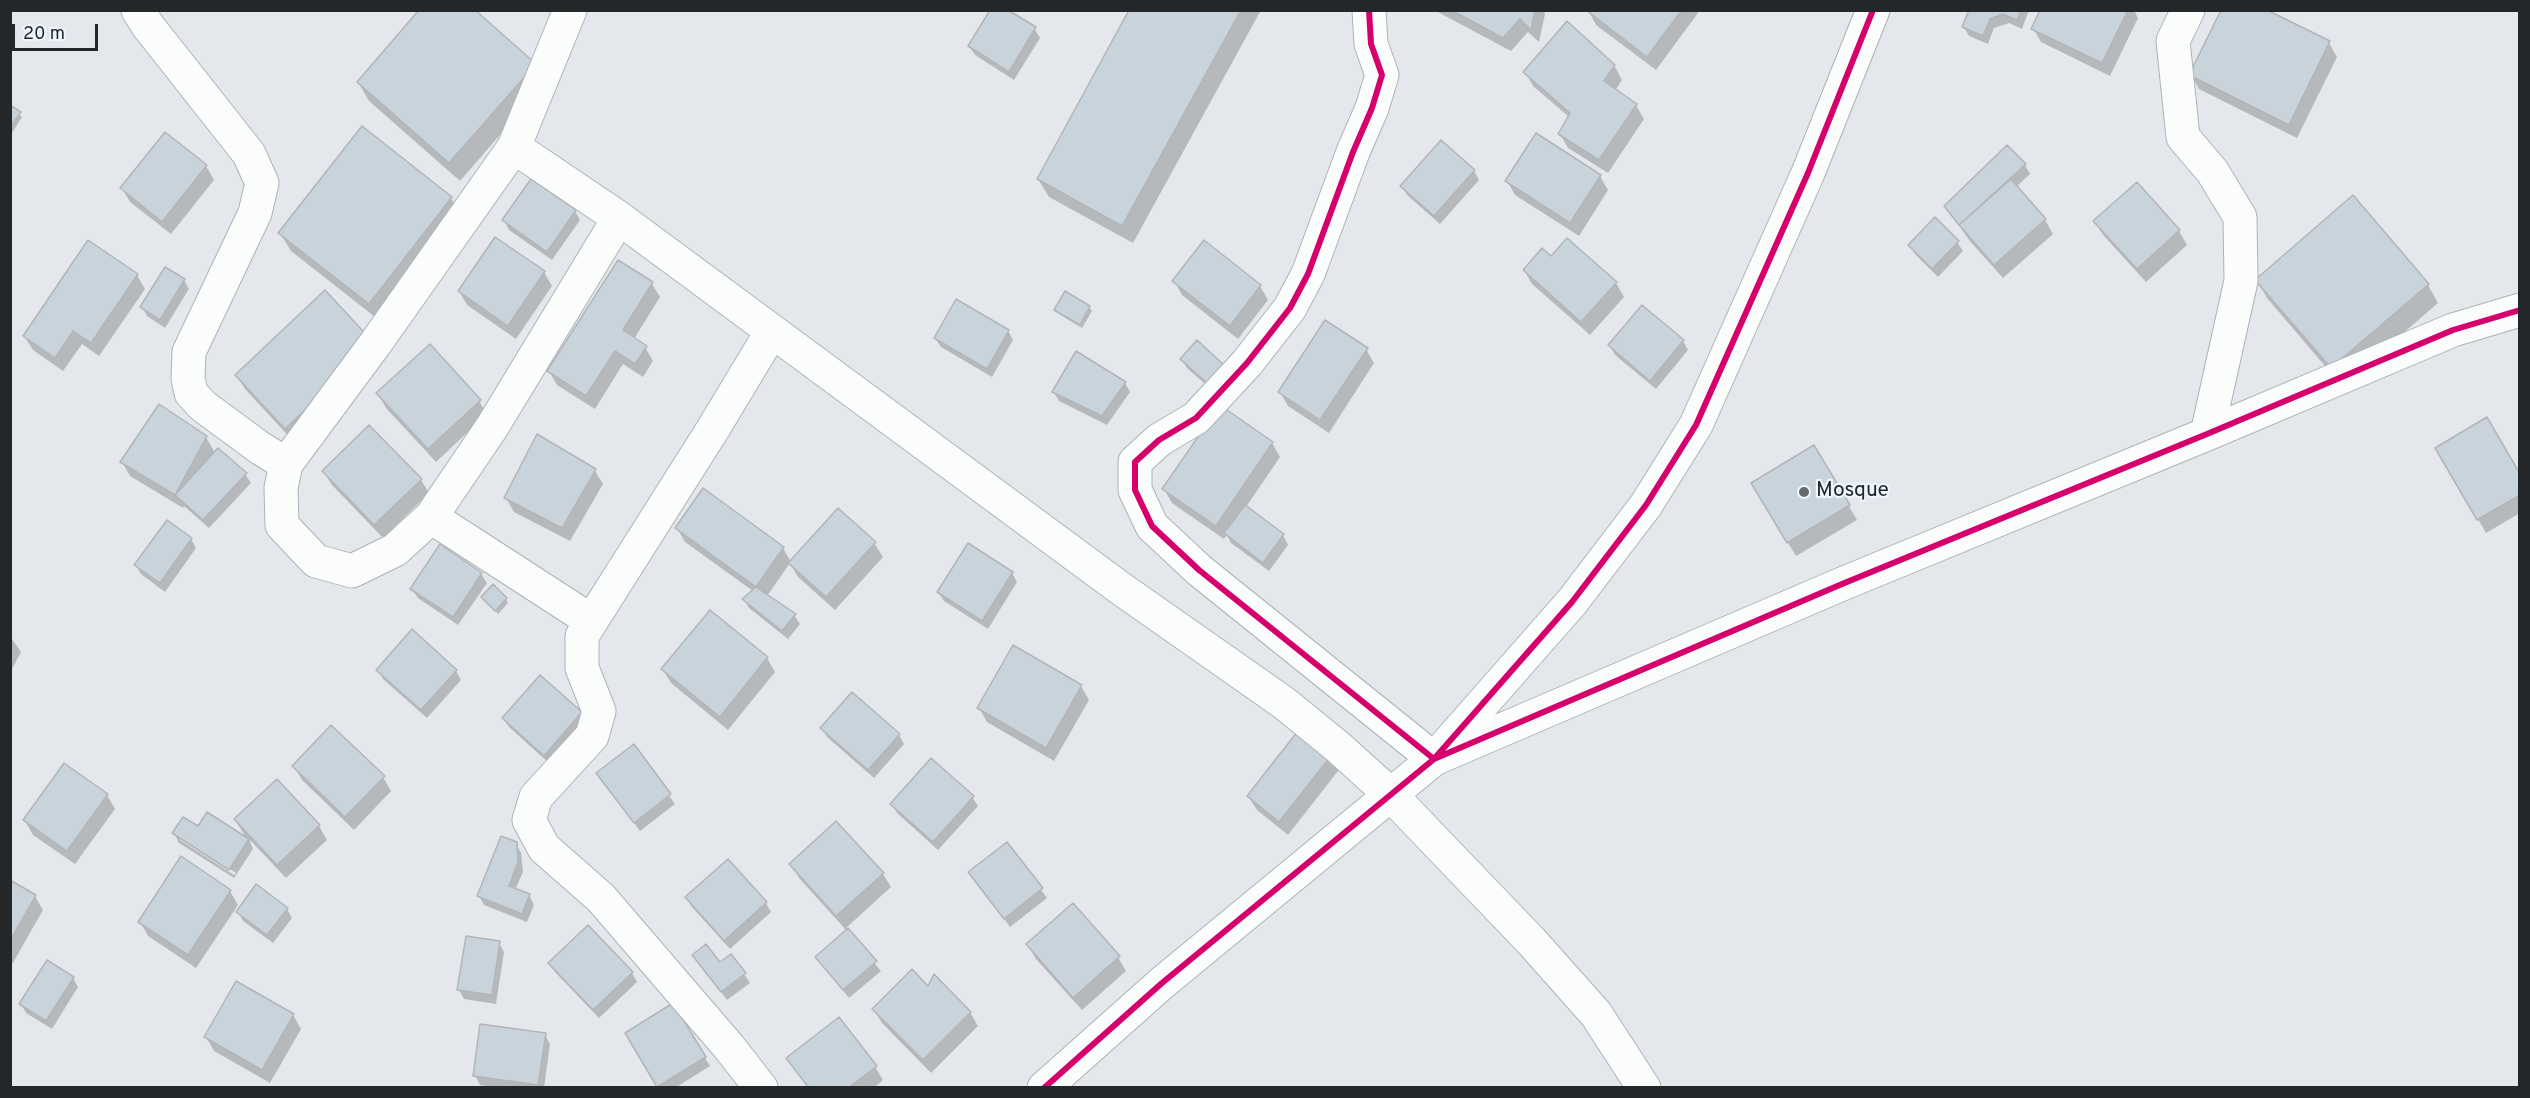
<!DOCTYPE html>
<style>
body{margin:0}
#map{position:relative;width:2530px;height:1098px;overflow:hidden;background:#e4e8ec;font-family:Overpass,sans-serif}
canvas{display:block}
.frame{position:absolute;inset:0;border:12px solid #242729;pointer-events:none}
.scale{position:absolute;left:12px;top:24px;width:86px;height:27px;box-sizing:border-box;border:3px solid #242729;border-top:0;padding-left:8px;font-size:18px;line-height:21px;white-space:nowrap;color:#242729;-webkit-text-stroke:4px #edf6fd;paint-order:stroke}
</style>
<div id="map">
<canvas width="2530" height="1098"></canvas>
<div class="frame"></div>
<div class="scale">20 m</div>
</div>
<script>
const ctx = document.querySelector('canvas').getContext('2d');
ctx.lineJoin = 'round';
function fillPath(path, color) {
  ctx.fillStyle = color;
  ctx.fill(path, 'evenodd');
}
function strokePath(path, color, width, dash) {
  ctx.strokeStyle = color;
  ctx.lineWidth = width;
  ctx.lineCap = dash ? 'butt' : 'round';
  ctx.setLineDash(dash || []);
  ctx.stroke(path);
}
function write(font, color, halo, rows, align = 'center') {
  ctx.font = font + ' Overpass,sans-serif';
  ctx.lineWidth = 4.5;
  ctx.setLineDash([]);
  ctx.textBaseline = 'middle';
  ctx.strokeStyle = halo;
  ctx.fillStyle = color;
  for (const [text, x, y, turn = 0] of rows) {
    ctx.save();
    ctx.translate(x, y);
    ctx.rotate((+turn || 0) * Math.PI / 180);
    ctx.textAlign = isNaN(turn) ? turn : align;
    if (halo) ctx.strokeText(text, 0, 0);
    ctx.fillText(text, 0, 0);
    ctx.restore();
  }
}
fillPath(new Path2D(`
 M1131,10H1261L1133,243L1049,197L1038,179Z
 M1434,10H1543L1545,14L1539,42L1528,32L1511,51Z
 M1588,10H1697L1698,13L1656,70L1596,25Z
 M1971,10H2029L2022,29L2009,23L1994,28L1988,44L1969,36L1964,27Z
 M2041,10H2134L2138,18L2110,76L2041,42L2033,28Z
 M2264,10L2329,43L2337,57L2297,138L2199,89L2191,75Z
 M1034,28L1040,38L1014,80L975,55L969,46Z
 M535,65L545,83L460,181L369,101L358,82Z
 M1614,65L1622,80L1615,91L1636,105L1644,119L1608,173L1568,148L1560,134L1569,117L1533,86L1525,72Z
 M10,106L22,117L12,133L10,132Z
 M362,128L451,198L462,217L380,321L291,251L280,233Z
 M2007,147L2025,165L2030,174L2016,187L2045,220L2053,234L2003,278L1969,240L1946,206Z
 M206,166L214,180L171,234L130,202L122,188Z
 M1474,171L1479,180L1440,224L1407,195L1402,186Z
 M1600,176L1608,190L1579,236L1515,195L1507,181Z
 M2137,184L2179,231L2187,245L2146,282L2103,235L2095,222Z
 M575,211L580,220L552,260L509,230L504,220Z
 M89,242L137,275L145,289L99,356L82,344L63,371L33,350L24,336Z
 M1957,242L1963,251L1938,277L1915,254L1910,245Z
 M1551,259L1616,283L1624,297L1590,335L1532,284L1524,270Z
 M619,262L652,284L660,297L634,339L645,347L653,361L643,377L623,364L595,409L557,385L549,371Z
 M544,272L552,286L516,339L467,305L459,291Z
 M184,280L189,289L165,328L147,316L142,307Z
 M2257,280L2428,285L2438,303L2342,386L2267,298Z
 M1174,281L1260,286L1268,300L1238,339L1182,295Z
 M1089,307L1092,311L1082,328L1059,314L1056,310Z
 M1008,331L1013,340L992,377L941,347L935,338Z
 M1683,341L1688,350L1656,389L1615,355L1610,346Z
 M1197,342L1214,392L1187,368L1182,359Z
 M374,345L294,442L245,389L237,376Z
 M1366,349L1374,363L1329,433L1288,406L1280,392Z
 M1125,383L1130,392L1107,425L1059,401L1054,392Z
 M378,394L479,401L487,414L436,462L386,408Z
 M206,437L215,453L245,474L251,483L209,528L184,506L183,508L130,476L122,462Z
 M1272,443L1280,457L1246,507L1283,535L1288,545L1269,571L1231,543L1227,535L1224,539L1172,503L1164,489Z
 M1814,447L1857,520L1796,556L1753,484Z
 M2437,448L2520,477V513L2486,533Z
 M595,471L603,484L570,541L514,512L506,498Z
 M324,472L421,480L429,493L383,538L332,485Z
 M677,528L783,548L791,562L874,543L883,557L835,610L798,577L790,563L767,596L794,615L800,624L788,639L749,608L744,599L753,591L685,542Z
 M191,539L196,548L165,592L141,574L136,565Z
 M1012,573L1017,582L988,629L944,601L938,592Z
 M481,574L487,583L458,625L418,598L412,589Z
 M483,597L506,599L508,603L498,614Z
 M10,636L21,652L10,673Z
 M767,658L775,672L728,730L671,683L663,670Z
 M378,670L456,671L461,680L427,718L383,679Z
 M1081,686L1089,700L1054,761L987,722L979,708Z
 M581,713L587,722L550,764L509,727L503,718Z
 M1305,724L1345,762L1288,835L1257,810L1248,796Z
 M822,728L899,735L904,744L874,778L827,737Z
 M633,746L675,804L640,831L603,782Z
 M294,766L383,777L391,791L354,830L302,780Z
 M107,795L115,809L75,864L33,835L25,821Z
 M972,797L978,806L938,850L897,813L892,804Z
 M235,820L319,826L327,840L286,878L249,839L253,849L234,878L179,843L174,833L199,828L247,839ZM180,836L236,873L234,875L180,840Z
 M516,843L521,853L523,872L515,890L529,895L534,905L527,922L484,905L479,896Z
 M1007,844L1047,898L1010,927L970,872Z
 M728,861L766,903L771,912L730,949L692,907L687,898Z
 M791,864L883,874L891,887L846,928L881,971L849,998L817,958L847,931L799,878Z
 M10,882L35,896L43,910L10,968Z
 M230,891L238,905L196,968L148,936L140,922Z
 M287,909L292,918L273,943L243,921L238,912Z
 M499,943L504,952L496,1004L464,999L459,990Z
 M1028,945L1118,957L1126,971L1082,1010L1036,959Z
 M694,955L744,974L750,983L727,1000Z
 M550,963L632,973L637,982L599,1018L555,972Z
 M73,978L78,987L52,1029L26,1013L21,1004Z
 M672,1005L710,1066L675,1088H659L627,1034Z
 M874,1010L970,1012L978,1026L931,1073L882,1023Z
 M293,1015L301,1029L270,1083L214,1051L206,1037Z
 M545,1035L550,1044L544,1088H500L480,1085L475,1075Z
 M788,1059L875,1067L883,1080L874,1088H808Z`), '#0003');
const building = new Path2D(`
 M419,10H475L536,64L449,163L357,82Z
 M990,10H1008L1036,27L1009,72L968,46Z
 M1129,10H1241L1122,226L1037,179Z
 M1451,10H1535L1531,30L1520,19L1503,38Z
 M1586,10H1682L1647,57Z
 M1969,10H2021L2017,20L2003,14L1990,19L1983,36L1962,27Z
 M2040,10H2128L2102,63L2031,29Z
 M2221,10H2267L2330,41L2289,125L2189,75Z
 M1567,21L1615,65L1604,81L1637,104L1599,160L1558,134L1570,113L1523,72Z
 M10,105L21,112L10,127Z
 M362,126L452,197L369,304L278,233Z
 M165,132L207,165L162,222L120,188Z
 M1536,133L1601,175L1570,223L1505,181Z
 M1441,140L1475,170L1434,216L1400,186Z
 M2007,145L2026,164L1959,225L1944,206Z
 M531,179L576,210L547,252L502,220Z
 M2011,179L2046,219L1994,265L1959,225Z
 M2137,182L2180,230L2137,269L2093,221Z
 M2353,195L2429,284L2331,368L2255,280Z
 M1935,217L1959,241L1932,269L1908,245Z
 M495,237L545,271L508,326L458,291Z
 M1567,238L1617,282L1581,322L1523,270L1542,248L1551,256Z
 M88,240L138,274L91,343L73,331L55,358L23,336Z
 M1204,240L1261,285L1230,326L1172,281Z
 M618,260L653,282L623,330L647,346L635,364L615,351L586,396L547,371Z
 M165,267L185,279L160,320L140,307Z
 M325,290L375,344L285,429L235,375Z
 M1065,291L1090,306L1080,325L1054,310Z
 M956,299L1009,330L987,369L934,338Z
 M1642,305L1684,340L1650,381L1608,345Z
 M1325,320L1368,348L1320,420L1278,392Z
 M1197,340L1225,366L1208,384L1180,359Z
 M430,344L481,400L428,449L376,393Z
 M1076,351L1126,382L1102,416L1052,392Z
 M159,404L207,436L175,495L120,462Z
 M1220,405L1273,442L1216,526L1162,489Z
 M2487,417L2520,474V495L2477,520L2435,448Z
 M369,425L422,479L374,525L322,471Z
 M537,434L596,469L562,528L504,498Z
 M1814,445L1850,505L1787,543L1751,483Z
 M218,448L247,473L203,520L175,495Z
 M703,488L784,547L756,587L675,528Z
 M1245,505L1284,534L1263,563L1224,533Z
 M838,508L876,542L826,597L788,563Z
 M167,520L192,538L160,583L134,565Z
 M968,543L1013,572L982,621L937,592Z
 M440,544L482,573L453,617L410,589Z
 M493,584L507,598L495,611L481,597Z
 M756,587L796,614L782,631L742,599Z
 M710,610L768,657L720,717L661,669Z
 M412,629L457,670L421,710L376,670Z
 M1013,645L1082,685L1046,748L977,708Z
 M540,675L582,712L544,756L502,718Z
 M852,692L900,734L868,770L820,728Z
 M1305,722L1338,747L1279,822L1247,796Z
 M331,725L385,776L345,817L292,766Z
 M634,744L671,794L634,823L596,773Z
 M931,758L974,796L933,842L890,804Z
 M64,763L108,794L67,851L23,820Z
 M277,779L320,825L277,865L234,819Z
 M207,812L249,839L229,870L172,833L183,817L198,826Z
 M836,821L884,873L836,916L789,864Z
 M501,836L517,842L518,862L509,886L530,894L522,914L477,896Z
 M1007,842L1043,888L1004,919L968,872Z
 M181,856L231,890L188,955L138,922Z
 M728,859L767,902L724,941L685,897Z
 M10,880L36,895L10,941Z
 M256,884L288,908L267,935L236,912Z
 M1073,903L1120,956L1073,998L1026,944Z
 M588,925L633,972L593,1010L548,963Z
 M848,928L877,961L843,990L815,957Z
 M466,936L500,941L492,995L457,990Z
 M706,944L720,962L731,954L746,973L721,992L692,955Z
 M47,960L74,977L46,1021L19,1004Z
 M912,969L928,986L934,974L971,1012L923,1060L872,1009Z
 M236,981L294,1014L262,1070L204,1037Z
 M673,1003L706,1057L657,1087L625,1033Z
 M839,1017L877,1066L848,1088H809L786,1058Z
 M480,1024L546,1033L538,1085L473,1076Z`);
fillPath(building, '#c9d3dc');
strokePath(building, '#b2b5b8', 1.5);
const minor = new Path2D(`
 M138,10L148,26L249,154L262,183L255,213L189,352L188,378L191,393L203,406L260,448L286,464
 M570,10L514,147L375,344L286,464L281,488L282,525L316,561L352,571L395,550L431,517L492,427L619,218
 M1369,10L1371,44L1382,75L1372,108L1353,152L1308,274L1290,308L1247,363L1196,418L1159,440L1135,462V490L1152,526L1199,570L1434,759L1842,584L2207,434L2453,330L2520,310
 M2188,10L2173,41L2183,137L2212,171L2240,217L2241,281L2207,434
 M514,147L619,218L1120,588L1284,703L1338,747L1390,794L1532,942L1596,1014L1644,1088
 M431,517L590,620
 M761,1088L729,1047L601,898L544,848L529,820L536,797L592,736L599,711L582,668V636L713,429L772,331
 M1044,1088L1162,983L1434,759L1572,602L1646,505L1696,425L1808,173L1873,10`);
strokePath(minor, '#afb2b4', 35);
strokePath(minor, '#fbfcfc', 33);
strokePath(new Path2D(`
 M1369,10L1371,44L1382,75L1372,108L1353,152L1308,274L1290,308L1247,363L1196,418L1159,440L1135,462V490L1152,526L1199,570L1434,759L1842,584L2207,434L2453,330L2520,310
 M1044,1088L1162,983L1434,759L1572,602L1646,505L1696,425L1808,173L1873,10`), '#d6006c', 6);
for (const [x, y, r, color] of [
 [1804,492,6,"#676b6d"]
]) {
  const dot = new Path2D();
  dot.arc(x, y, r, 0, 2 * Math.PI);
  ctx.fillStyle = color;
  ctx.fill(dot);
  strokePath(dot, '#edf6fd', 2);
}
write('21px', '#242729', '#edf6fd', [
 ["Mosque",1816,492]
], 'left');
</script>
